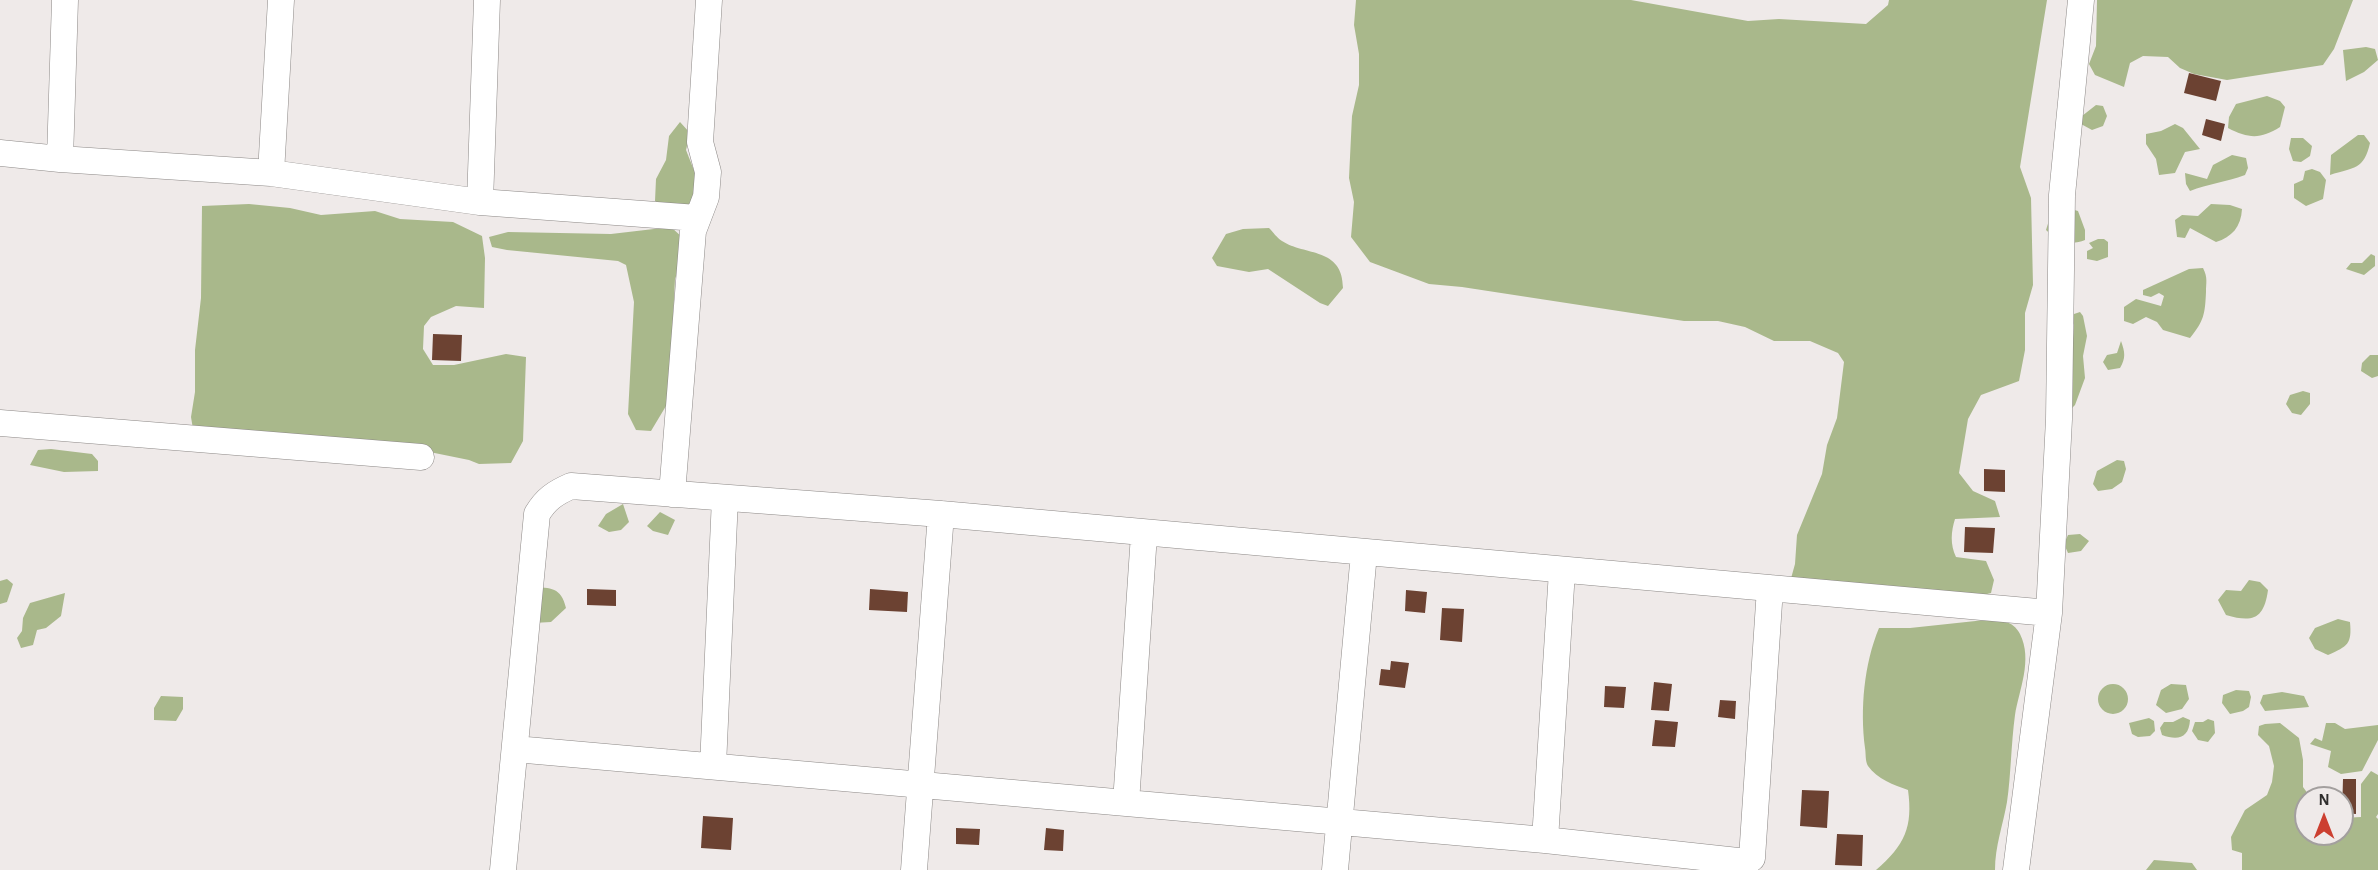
<!DOCTYPE html>
<style>
body{margin:0}
#map{position:relative;width:2378px;height:870px;overflow:hidden;background:#efeae9;font-family:"Alegreya Sans",sans-serif}
canvas{display:block}
.north{position:absolute;left:2294px;top:786px;width:60px;height:60px;box-sizing:border-box;background:#efeae9;border:2px solid #a39f9e;border-radius:50%;rotate:0deg;font-size:16px;font-weight:700;line-height:24px;text-align:center;color:#302e2d}
.north::after{content:'';display:block;margin:auto;width:21px;height:27px;background:#cc3f30;clip-path:polygon(50% 0,100% 100%,50% 72%,0 100%)}
</style>
<div id="map">
<canvas width="2378" height="870"></canvas>
<div class="north">N</div>
</div>
<script>
const ctx = document.querySelector('canvas').getContext('2d');
ctx.lineJoin = 'round';
function fillPath(path, color) {
  ctx.fillStyle = color;
  ctx.fill(path, 'evenodd');
}
function strokePath(path, color, width, dash) {
  ctx.strokeStyle = color;
  ctx.lineWidth = width;
  ctx.lineCap = dash ? 'butt' : 'round';
  ctx.setLineDash(dash || []);
  ctx.stroke(path);
}
fillPath(new Path2D(`
 M1356,0H1631L1748,21L1779,19L1866,24L1888,5L1889,0H2047L2020,167L2031,198L2033,285L2025,313V350L2019,381L1981,395L1968,419L1959,473L1973,491L1995,501L2000,517L1955,519C1951,532 1950,544 1956,557L1986,561L1994,580L1991,593L1960,601L1790,582L1795,564L1797,535L1822,474L1827,445L1837,418L1844,362L1838,353L1810,341H1774L1745,327L1718,321H1684L1462,287L1429,284L1370,262L1351,237L1354,202L1349,178L1352,116L1359,85V54L1354,25Z
 M2097,0H2353L2334,49L2323,65L2227,80L2194,74L2180,68L2168,57L2143,56L2130,63L2124,87L2095,75L2089,64L2096,46Z
 M2366,47L2375,49L2378,60L2364,72L2346,81L2343,50Z
 M2267,96L2280,101L2285,107L2280,127C2261,139 2249,139 2228,128L2229,117L2236,104Z
 M2096,105L2103,106L2107,116L2103,126L2092,130L2081,124L2082,116Z
 M680,122L690,133L686,150L697,178L695,201L672,215L655,201L656,179L666,160L669,136Z
 M2175,124L2183,128L2200,149L2185,152L2175,173L2159,175L2156,159L2146,144V134L2161,131Z
 M2358,135H2364L2370,143C2364,170 2354,167 2330,175L2331,155Z
 M2291,138H2303L2312,146L2310,156L2301,162L2293,161L2289,149Z
 M2232,155L2246,158L2248,168L2245,175C2226,182 2208,184 2190,191L2186,184L2185,173L2207,179L2213,165Z
 M2312,169L2320,172L2326,180L2323,199L2306,206L2294,198V184L2303,180L2305,171Z
 M249,204L290,208L321,215L375,211L400,219L453,222L482,236L485,258L484,308L456,306L431,317L424,326L423,349L433,365H454L506,354L526,357L523,441L511,463L479,464L469,460L410,448L194,435L191,417L195,392V350L201,298L202,206Z
 M2211,204L2230,205L2242,209C2241,227 2232,237 2216,242L2190,228L2185,238L2177,237L2175,220L2182,215L2198,216Z
 M2064,207L2078,211L2085,230V240C2070,246 2057,241 2046,230L2051,214Z
 M671,227L683,238V257L675,279L669,401L651,431L636,430L628,414L634,302L626,265L618,261L507,250L492,247L489,237L508,232L611,234Z
 M1269,228C1273,232 1277,238 1282,241C1305,256 1343,247 1343,288L1328,306L1320,303L1268,269L1249,272L1217,266L1212,258L1226,234L1243,229Z
 M2098,239H2104L2108,242V257L2097,261L2087,259V251L2093,248L2089,243Z
 M2371,254L2375,256V266L2364,275L2346,269L2351,263H2362Z
 M2203,268C2208,278 2206,282 2206,292C2205,314 2204,321 2190,338L2163,330L2157,322L2146,317L2133,324L2124,321V307L2136,299L2161,306L2164,296L2159,293L2151,297L2143,295V290L2189,269Z
 M2080,312L2083,316L2087,336L2083,356L2085,378L2075,405L2072,408L2061,344L2073,338L2074,325L2068,316Z
 M2121,341C2125,352 2126,358 2120,368L2108,370L2103,362L2107,355L2117,353Z
 M2370,355H2378V376L2372,378L2361,371L2362,363Z
 M2303,391L2310,393V404L2301,415L2292,413L2286,404L2290,395Z
 M51,449L92,454L98,461V471L64,472L30,465L38,450Z
 M2117,460L2124,461L2126,469L2122,482L2112,489L2098,491L2093,484L2097,471Z
 M623,504L629,522L621,530L609,532L598,526L606,514Z
 M660,512L675,520L668,535L653,531L647,526Z
 M2080,534L2089,541L2081,551L2068,553L2064,544L2068,535Z
 M7,579L13,584L7,602L0,604V581Z
 M2249,580L2260,582L2268,590C2264,619 2253,623 2226,615L2218,600L2226,590L2241,591Z
 M532,587C551,588 561,587 566,608L551,622L533,623Z
 M65,593L61,616L46,628L37,630L33,645L21,648L17,638L22,631L23,618L30,603Z
 M2338,619L2350,622C2352,644 2348,646 2328,655L2315,649L2309,638L2315,628Z
 M1985,620C2000,620 2013,620 2020,634C2033,660 2019,690 2015,715C2011,744 2011,774 2007,802C2003,825 1995,846 1995,870H1876C1905,845 1913,827 1908,790C1894,785 1877,779 1868,766C1865,761 1866,753 1865,748C1860,709 1864,664 1879,628H1910Z
 M2098 699a15 15 0 1 1 30 0a15 15 0 1 1-30 0Z
 M2171,684L2186,685L2189,699L2182,709L2166,713L2156,705L2161,690Z
 M2236,690L2249,691L2251,697L2249,707L2243,711L2230,714L2222,703L2223,695Z
 M2282,692L2304,696L2309,707L2265,711L2260,703L2263,695Z
 M161,696L183,697V709L176,721L154,720V708Z
 M2183,717L2190,720C2189,738 2178,741 2162,735L2160,728L2164,722H2173Z
 M2149,718L2154,721L2155,731L2150,736L2138,737L2132,734L2129,723Z
 M2208,719L2214,721L2215,733L2208,742L2198,740L2192,731L2195,722H2203Z
 M2280,723L2299,738L2303,760V787L2311,798H2306V834H2342V818L2361,817V784L2371,771L2378,775V814L2376,817L2378,819V870H2242V853L2232,850L2231,837L2245,810L2267,795L2272,782L2274,766L2269,746L2258,735L2259,726L2265,724Z
 M2326,723H2335L2345,729L2378,725V740L2362,771L2341,774L2328,767L2331,751L2310,744L2315,738L2322,741Z
 M2154,860L2192,863L2197,870H2146Z`), '#a9b88b');
fillPath(new Path2D(`
 M2189,73L2221,81L2216,101L2184,93Z
 M2206,119L2225,124L2221,141L2202,135Z
 M433,334L462,335L461,361L432,360Z
 M1984,469L2005,470V492L1984,491Z
 M1965,527L1995,528L1993,553L1964,552Z
 M587,589L616,590V606L587,605Z
 M870,589L908,592L907,612L869,610Z
 M1406,590L1427,592L1425,613L1405,611Z
 M1442,608L1464,609L1462,642L1440,640Z
 M1391,661L1409,663L1405,688L1379,685L1381,669L1390,670Z
 M1654,682L1672,684L1669,711L1651,710Z
 M1605,686L1626,687L1624,708L1604,707Z
 M1720,700L1736,701L1735,719L1718,717Z
 M1655,720L1678,722L1675,747L1652,746Z
 M2343,779H2356V814L2342,813Z
 M1802,790L1829,791L1827,828L1800,826Z
 M703,816L733,818L731,850L701,848Z
 M956,828L980,829L979,845L956,844Z
 M1046,828L1064,830L1063,851L1044,850Z
 M1837,834L1863,835L1862,866L1835,865Z`), '#6c4232');
const minor = new Path2D(`
 M0,153L60,159L271,173L480,202L697,218
 M60,159L65,0
 M271,173L281,0
 M480,202L487,0
 M0,423L421,457
 M672,494L693,231L706,197L708,172L700,142L709,0
 M515,749L1545,840L1747,862L1752,858L1770,588
 M713,766L725,498
 M1126,803L1144,534
 M1545,840L1562,571
 M503,870L537,514C546,499 555,493 571,486L941,514L2049,613
 M914,870L941,514
 M1335,870L1364,553
 M2016,870L2049,613L2059,419L2062,195L2081,0`);
strokePath(minor, '#8c8886', 27);
strokePath(minor, '#fff', 26);
</script>
